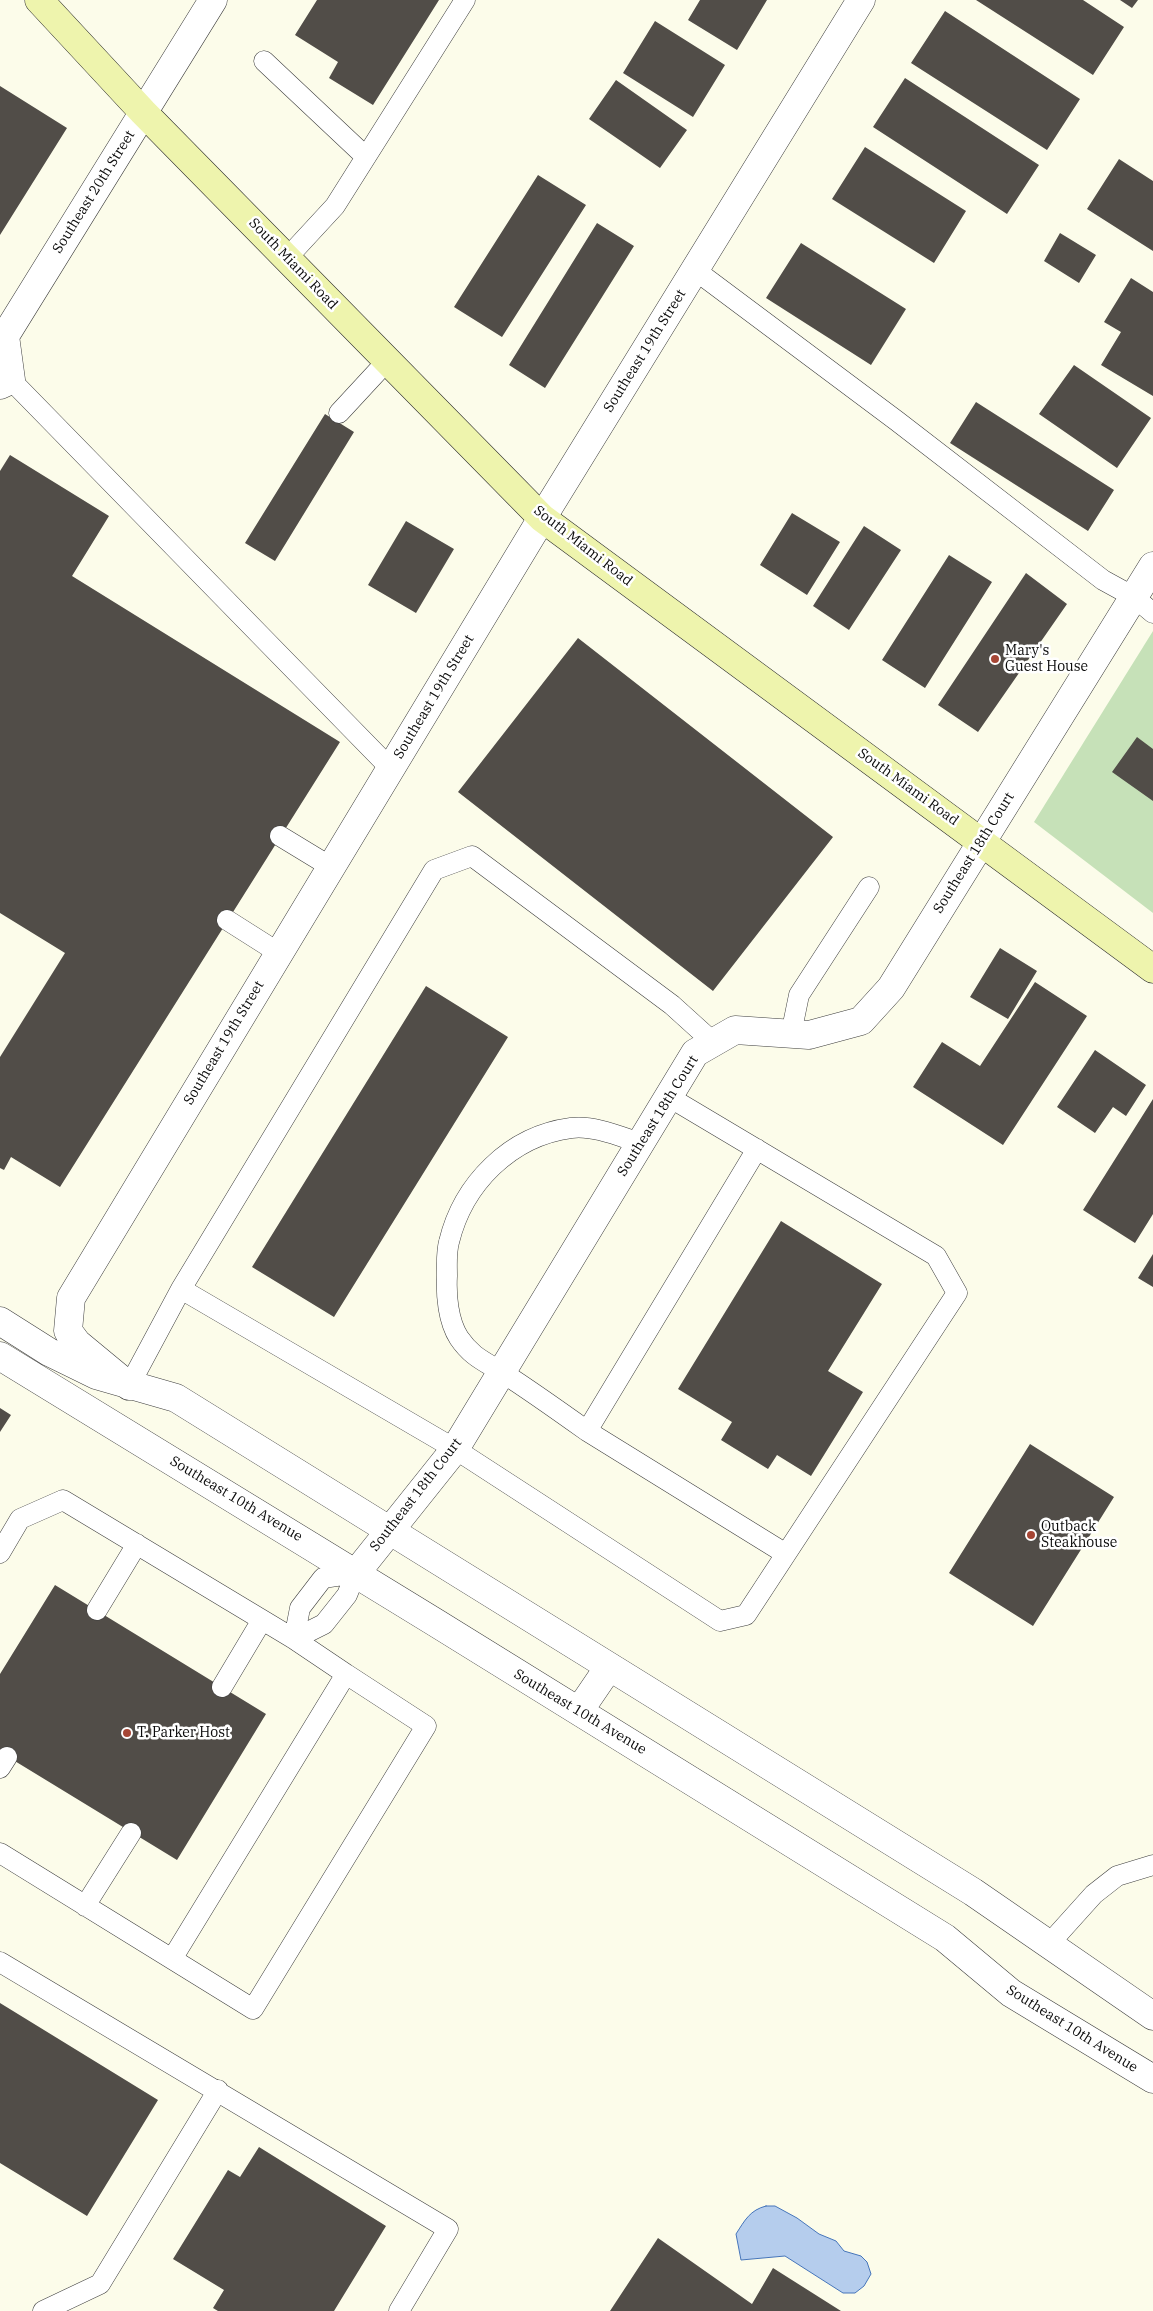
<!DOCTYPE html>
<style>
body{margin:0}
canvas{display:block;background:#fcfcea}
</style>
<canvas width="1153" height="2311"></canvas>
<script>
const ctx = document.querySelector('canvas').getContext('2d');
ctx.lineJoin = 'round';
function fillPath(path, color) {
  ctx.fillStyle = color;
  ctx.fill(path, 'evenodd');
}
function strokePath(path, color, width, dash) {
  ctx.strokeStyle = color;
  ctx.lineWidth = width;
  ctx.lineCap = dash ? 'butt' : 'round';
  ctx.setLineDash(dash || []);
  ctx.stroke(path);
}
function write(font, color, halo, rows, align = 'center') {
  ctx.font = font + ' "IBM Plex Serif",serif';
  ctx.lineWidth = 5;
  ctx.setLineDash([]);
  ctx.textBaseline = 'middle';
  ctx.strokeStyle = halo;
  ctx.fillStyle = color;
  for (const [text, x, y, turn = 0] of rows) {
    ctx.save();
    ctx.translate(x, y);
    ctx.rotate((+turn || 0) * Math.PI / 180);
    ctx.textAlign = isNaN(turn) ? turn : align;
    if (halo) ctx.strokeText(text, 0, 0);
    ctx.fillText(text, 0, 0);
    ctx.restore();
  }
}
fillPath(new Path2D(`
 M1153,631V913L1034,822Z`), '#c6e1b8');
const water = new Path2D(`
 M766,2206H775L797,2218L819,2234L836,2241L844,2251L861,2256L867,2262L871,2274L864,2286L855,2293H843L785,2256L741,2260L736,2234C745,2220 750,2210 766,2206Z`);
fillPath(water, '#b5cded');
strokePath(water, '#4675ba', 1);
fillPath(new Path2D(`
 M317,0H439L373,105L329,78L338,62L295,35Z
 M700,0H767L737,50L688,20Z
 M976,0H1083L1124,27L1093,75Z
 M1120,0H1138L1132,8Z
 M945,11L1080,99L1047,150L911,63Z
 M655,21L725,65L693,117L623,73Z
 M905,78L1039,165L1007,214L873,127Z
 M616,80L687,130L660,168L589,119Z
 M0,86L67,128L0,235Z
 M865,147L966,211L934,263L832,199Z
 M1119,159L1153,181V251L1087,209Z
 M538,175L586,205L502,337L454,307Z
 M597,223L634,246L545,388L509,365Z
 M1060,233L1096,255L1079,283L1044,261Z
 M801,243L906,309L871,365L766,298Z
 M1131,278L1153,292V396L1101,365L1121,332L1104,322Z
 M1074,365L1151,418L1117,468L1039,414Z
 M976,402L1114,490L1088,531L950,443Z
 M325,414L354,432L275,561L245,543Z
 M10,455L109,516L72,576L340,742L60,1187L11,1157L4,1170L0,1168V1057L65,953L0,913V471Z
 M792,513L840,542L807,595L760,565Z
 M406,521L454,549L416,613L368,585Z
 M864,526L901,550L849,630L813,606Z
 M949,555L992,582L925,688L882,660Z
 M1026,573L1067,604L978,732L938,705Z
 M578,638L833,837L713,991L458,792Z
 M1137,737L1153,749V801L1112,772Z
 M1000,948L1037,971L1008,1019L970,997Z
 M1035,982L1087,1016L1003,1145L913,1087L942,1042L980,1066Z
 M426,986L508,1037L334,1317L252,1267Z
 M1095,1050L1146,1085L1126,1116L1113,1107L1095,1133L1057,1107Z
 M1153,1099V1214L1135,1243L1083,1210Z
 M781,1221L882,1284L828,1371L863,1392L811,1476L777,1455L768,1469L721,1440L732,1422L678,1389Z
 M1153,1254V1287L1138,1278Z
 M0,1408L11,1415L0,1432Z
 M1030,1444L1114,1497L1033,1626L949,1573Z
 M55,1585L266,1714L177,1860L0,1752V1674Z
 M0,2003L158,2100L87,2216L0,2163Z
 M259,2147L386,2226L334,2311H218L213,2308L224,2290L173,2259L228,2170L240,2177Z
 M658,2238L752,2304L773,2268L841,2311H610Z`), '#514d48');
const lane = new Path2D(`
 M264,61L366,157
 M287,258L335,206L465,0
 M695,270L897,421L1103,580L1134,597L1153,613
 M11,380L390,768
 M339,413L388,360
 M280,836L331,867
 M227,920L279,953
 M791,1034L799,995L869,887
 M640,1143C619,1136 593,1125 571,1128C510,1136 463,1184 449,1242C446,1253 447,1265 447,1276C446,1295 448,1321 459,1338C472,1357 484,1361 503,1373C531,1391 559,1411 587,1431L757,1149
 M181,1289L455,1449L720,1621L746,1615L957,1293L936,1256L669,1097
 M129,1386L181,1289L434,870L472,856L672,1005L714,1043
 M587,1431L786,1554
 M0,1553L20,1519L63,1500L294,1639L346,1674L172,1959L0,1853
 M356,1573L347,1595L324,1624L294,1639L300,1608L323,1578Z
 M97,1610L137,1544
 M222,1687L262,1620
 M0,1768L7,1757
 M85,1906L131,1833
 M1049,1944L1094,1894L1117,1876L1153,1865
 M172,1959L253,2009L426,1726L346,1674
 M0,1962L448,2229L399,2311
 M43,2311L100,2284L218,2090`);
const street = new Path2D(`
 M0,385L11,380L5,336L213,0
 M0,1321L49,1352L96,1375L176,1398L973,1892L1153,2016
 M0,1356C316,1548 631,1743 945,1938L1011,1993L1153,2079
 M129,1386L77,1343L68,1331L71,1298L542,518L861,0
 M356,1573L455,1449L695,1053L735,1030L809,1035L861,1021L891,988L1153,566
 M579,1711L609,1667`);
const secondary = new Path2D(`
 M39,0L143,112L542,518L1153,969`);
strokePath(lane, '#3d3d3d', 21);
strokePath(street, '#3d3d3d', 29);
strokePath(secondary, '#2c2c2c', 29);
strokePath(lane, '#fff', 20);
strokePath(street, '#fff', 28);
strokePath(secondary, '#eef4ad', 28);
for (const [x, y, r, color] of [
 [995,659,5,"#a64635"],
 [1031,1535,5,"#a64635"],
 [127,1733,5,"#a64635"]
]) {
  const dot = new Path2D();
  dot.arc(x, y, r, 0, 2 * Math.PI);
  ctx.fillStyle = color;
  ctx.fill(dot);
  strokePath(dot, '#fff', 2);
}
write('14px', '#0a0a0a', '#fff', [
 ["Southeast 20th Street",94,192,-58],
 ["South Miami Road",293,264,46],
 ["Southeast 19th Street",645,351,-58],
 ["South Miami Road",583,546,38],
 ["Southeast 19th Street",434,697,-59],
 ["South Miami Road",908,787,36],
 ["Southeast 18th Court",974,853,-58],
 ["Southeast 19th Street",224,1043,-59],
 ["Southeast 18th Court",658,1116,-58],
 ["Southeast 18th Court",416,1495,-52],
 ["Southeast 10th Avenue",236,1499,31],
 ["Southeast 10th Avenue",580,1712,31],
 ["Southeast 10th Avenue",1072,2029,32]
]);
write('14px', '#0a0a0a', '#fff', [
 ["Mary's",1005,651],
 ["Guest House",1005,667],
 ["Outback",1041,1527],
 ["Steakhouse",1041,1543],
 ["T. Parker Host",137,1733]
], 'left');
</script>
